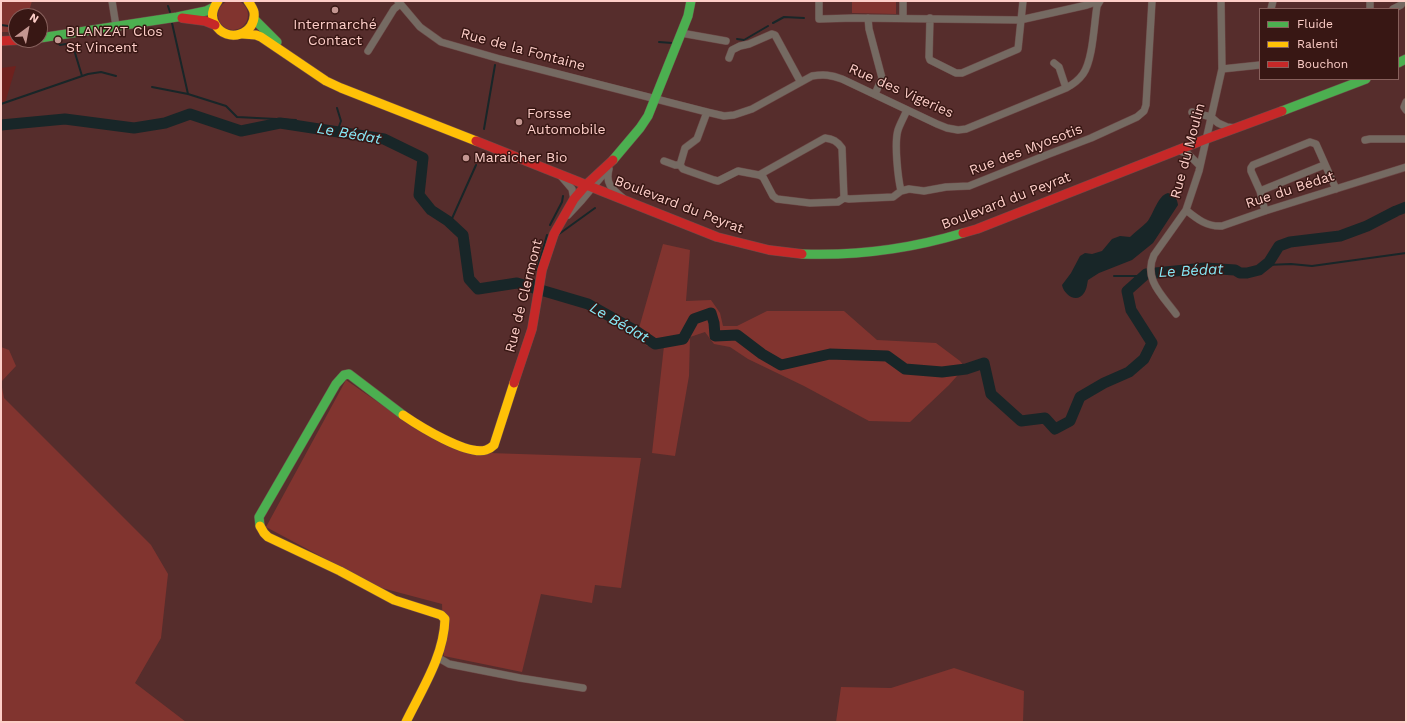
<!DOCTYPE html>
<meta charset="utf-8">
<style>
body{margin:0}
#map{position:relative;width:1407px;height:723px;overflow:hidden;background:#562d2c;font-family:"Work Sans",sans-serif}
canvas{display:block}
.frame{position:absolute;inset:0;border:2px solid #fdcec8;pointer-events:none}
.legend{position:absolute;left:1259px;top:8px;width:140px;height:72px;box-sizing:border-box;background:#381714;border:1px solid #87605c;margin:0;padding:5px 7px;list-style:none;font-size:12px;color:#fdcec8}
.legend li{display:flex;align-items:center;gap:8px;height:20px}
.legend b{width:20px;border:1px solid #87605c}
.north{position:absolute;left:8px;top:8px;width:40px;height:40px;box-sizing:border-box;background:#381714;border:1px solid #87605c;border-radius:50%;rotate:32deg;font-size:11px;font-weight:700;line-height:16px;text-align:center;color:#fdcec8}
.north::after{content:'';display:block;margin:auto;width:14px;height:18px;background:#c39691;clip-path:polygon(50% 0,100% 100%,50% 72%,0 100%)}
</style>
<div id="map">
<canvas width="1407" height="723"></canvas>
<div class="frame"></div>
<ul class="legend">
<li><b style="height:5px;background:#4caf50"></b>Fluide</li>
<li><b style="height:5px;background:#ffc107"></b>Ralenti</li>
<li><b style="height:5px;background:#c62828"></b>Bouchon</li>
</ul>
<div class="north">N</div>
</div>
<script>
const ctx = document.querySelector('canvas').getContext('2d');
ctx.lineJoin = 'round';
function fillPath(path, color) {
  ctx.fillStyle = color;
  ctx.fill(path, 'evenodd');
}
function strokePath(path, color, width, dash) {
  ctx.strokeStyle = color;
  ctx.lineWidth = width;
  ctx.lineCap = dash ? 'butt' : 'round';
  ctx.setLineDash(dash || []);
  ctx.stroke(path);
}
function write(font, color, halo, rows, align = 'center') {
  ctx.font = font + ' "Work Sans",sans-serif';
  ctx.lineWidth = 3;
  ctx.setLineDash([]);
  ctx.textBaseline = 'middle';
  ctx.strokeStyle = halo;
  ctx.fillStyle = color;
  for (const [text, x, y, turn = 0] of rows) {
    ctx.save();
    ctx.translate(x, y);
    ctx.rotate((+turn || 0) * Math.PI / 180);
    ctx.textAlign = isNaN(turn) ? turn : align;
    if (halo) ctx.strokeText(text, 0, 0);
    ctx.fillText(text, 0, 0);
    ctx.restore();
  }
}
fillPath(new Path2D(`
 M16,66L5,103L1,104V68Z`), '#6e211e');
fillPath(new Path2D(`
 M218 15a15 15 0 1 1 30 0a15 15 0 1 1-30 0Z
 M1,1H32L30,8L39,16H16V32H1Z
 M852,1H896V14L852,13Z
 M663,244L690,250L686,301L711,300L720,313L723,326H737L767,311H844L877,340L936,343L960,361L965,367L949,385L910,422L869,421L804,386L748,359L730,347L714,344L705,332L690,337L689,376L675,456L652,453L664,346H647L637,335Z
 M1,347L9,350L16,366L1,382L4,398L151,545L168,574L161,638L135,683L186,722H1Z
 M346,380L405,421L489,453L641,458L621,588L595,585L592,603L541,594L522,672L444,656L442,604L378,587L266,527Z
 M954,668L1024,691L1023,722H836L841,687L891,688Z`), '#81342f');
fillPath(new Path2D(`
 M1168,193C1175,196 1177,198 1178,205L1153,243L1132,260L1099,273L1088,280C1087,284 1087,289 1084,293C1077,304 1064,295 1062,285L1071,273L1080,256L1085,253L1092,254L1102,251L1112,239L1120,236L1130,237C1135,232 1142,227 1147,222C1154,214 1157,196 1168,193Z`), '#182628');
strokePath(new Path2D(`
 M168,6L170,12
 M172,23L188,94
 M773,23L784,17L804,18
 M1,25L16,27
 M40,29L45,32
 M737,39L744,40L768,26
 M55,41L60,45L72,43L82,76
 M659,42L672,43
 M152,87L188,94L226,106L237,117L296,120
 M1,104L88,74L101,72L116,76
 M484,129L495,65
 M337,132L341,121L337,108
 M450,223L476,165
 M550,225L562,202L563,196
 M559,234L595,208
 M1266,265L1291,264L1312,266L1406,253
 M537,270L547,235
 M1114,276H1144
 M534,280L533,286H536`), '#182628', 2);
strokePath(new Path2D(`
 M1,125L65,119L134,128L165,123L190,114L241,131L280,123L384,139L423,158L419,195L431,210L448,221L463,235L469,279L478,289L517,283L588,304L636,331L655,344L683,339L694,319L711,313L714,323L715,336L737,335L762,354L781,365L830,354L887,356L905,369L942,372L966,369L984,363L991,394L1021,421L1045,418L1055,429L1070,421L1080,397L1104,383L1129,372L1144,359L1152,343L1131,310L1127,291L1146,274L1205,268L1235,270L1240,273H1247L1259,270L1269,262L1279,246L1290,242L1340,236L1367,226L1396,211L1406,207`), '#182628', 11);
const street = new Path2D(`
 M112,1L116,26
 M398,1L420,27L441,42L500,59L707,112L724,116L734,115L752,109L812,76C824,74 831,75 842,79L937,124L947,128L958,130L966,129L1066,88C1072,85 1078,81 1083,74C1093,60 1094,24 1097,6L1100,1
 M819,1V19L854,18L1020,20L1087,5L1099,1
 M1370,1V9
 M1271,9L1273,1
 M1393,9L1401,5L1404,1
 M868,18L869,29L882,78L875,94
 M903,18V1
 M930,18L929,57L930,60L956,73H962L1018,49L1023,1
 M681,33L726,41
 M368,51L394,9L400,4
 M729,58L732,50L740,46L749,44L772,34L775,35L800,81
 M1054,63L1059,67L1066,88
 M1222,69L1260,65
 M1406,102L1404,107L1406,110
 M707,112L697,139L685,148L680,165L683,169L714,180L718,181L738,171L759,175L763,177L773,196L777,199L810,203L838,202L844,198L849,199L893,197L901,191L909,189L924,191L946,187L969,186L1049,154L1091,138L1137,117L1144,111L1146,105L1152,1
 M1192,112L1211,117L1218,123L1227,127L1236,128
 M1365,140L1370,139H1406
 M1178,150L1188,154L1200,166
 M664,161L675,165H680
 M609,169C605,184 612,189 623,198
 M560,175L572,189L574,199
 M759,175L825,138C833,139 837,141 842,148L844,198
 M901,191C898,178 894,143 898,130C900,124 904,117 907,110
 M1260,191L1324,165
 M1186,210C1197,219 1207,227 1222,226L1265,211L1406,167
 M1265,211L1260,191L1251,171V168L1253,165L1310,142L1316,144L1336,189
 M568,215L582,200L607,170
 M1176,314C1162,295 1143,279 1154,255L1186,210L1199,171L1222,69L1221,1
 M437,657L449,664L520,678L583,688`);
const fast = new Path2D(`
 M254,19L277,42
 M40,38L177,17L206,11L214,7
 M1398,63L1406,59
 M1282,111L1366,79
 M613,160L640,128L648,116L688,16L691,1
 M802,254C857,256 910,249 963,233
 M260,526L259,517L336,384L344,375L349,374L403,415`);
const slow = new Path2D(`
 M218,1C213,8 210,16 215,24C227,45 257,34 254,12C253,8 250,4 248,1
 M243,34L256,35L261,37L326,81L341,88L476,141
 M403,415C419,426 467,456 486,450C489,449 492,447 494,445L514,383
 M260,526L264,533L268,537L340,571L394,600L441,615L445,619C444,656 422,689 406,722`);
const jam = new Path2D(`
 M182,18L205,21L215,25
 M1,41L21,40
 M476,141L717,237L769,250L802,254
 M963,233L977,229L1206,139L1282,111
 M514,383L532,329L542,270L554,234L574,199L586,185L613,160`);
strokePath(street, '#6d4a48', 8);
strokePath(fast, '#6d4a48', 10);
strokePath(slow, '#6d4a48', 10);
strokePath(jam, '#6d4a48', 10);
strokePath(street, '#756a62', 7);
strokePath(fast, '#4caf50', 9);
strokePath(slow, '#ffc107', 9);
strokePath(jam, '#c62828', 9);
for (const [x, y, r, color] of [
 [335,10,4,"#c39691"],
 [58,40,4,"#c39691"],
 [519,122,4,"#c39691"],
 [466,158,4,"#c39691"]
]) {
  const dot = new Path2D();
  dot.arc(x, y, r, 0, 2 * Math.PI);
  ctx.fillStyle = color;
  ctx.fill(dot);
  strokePath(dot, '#381714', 1.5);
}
write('14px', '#fdcec8', '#381714', [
 ["Intermarché",335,25,"center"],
 ["Contact",335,41,"center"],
 ["BLANZAT Clos",66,32],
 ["St Vincent",66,48],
 ["Forsse",527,114],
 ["Automobile",527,130],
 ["Maraicher Bio",474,158]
], 'left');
write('14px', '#fdcec8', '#381714', [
 ["Rue de la Fontaine",523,50,15],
 ["Rue des Vigeries",901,91,24],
 ["Rue des Myosotis",1026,150,-21],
 ["Rue du Moulin",1188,151,-75],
 ["Rue du Bédat",1290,190,-18],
 ["Boulevard du Peyrat",1006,201,-21],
 ["Boulevard du Peyrat",679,205,21],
 ["Rue de Clermont",524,296,-76]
]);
write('italic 15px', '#86e9f7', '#381714', [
 ["Le Bédat",349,134,10],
 ["Le Bédat",1191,271,-3],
 ["Le Bédat",619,323,30]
]);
</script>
